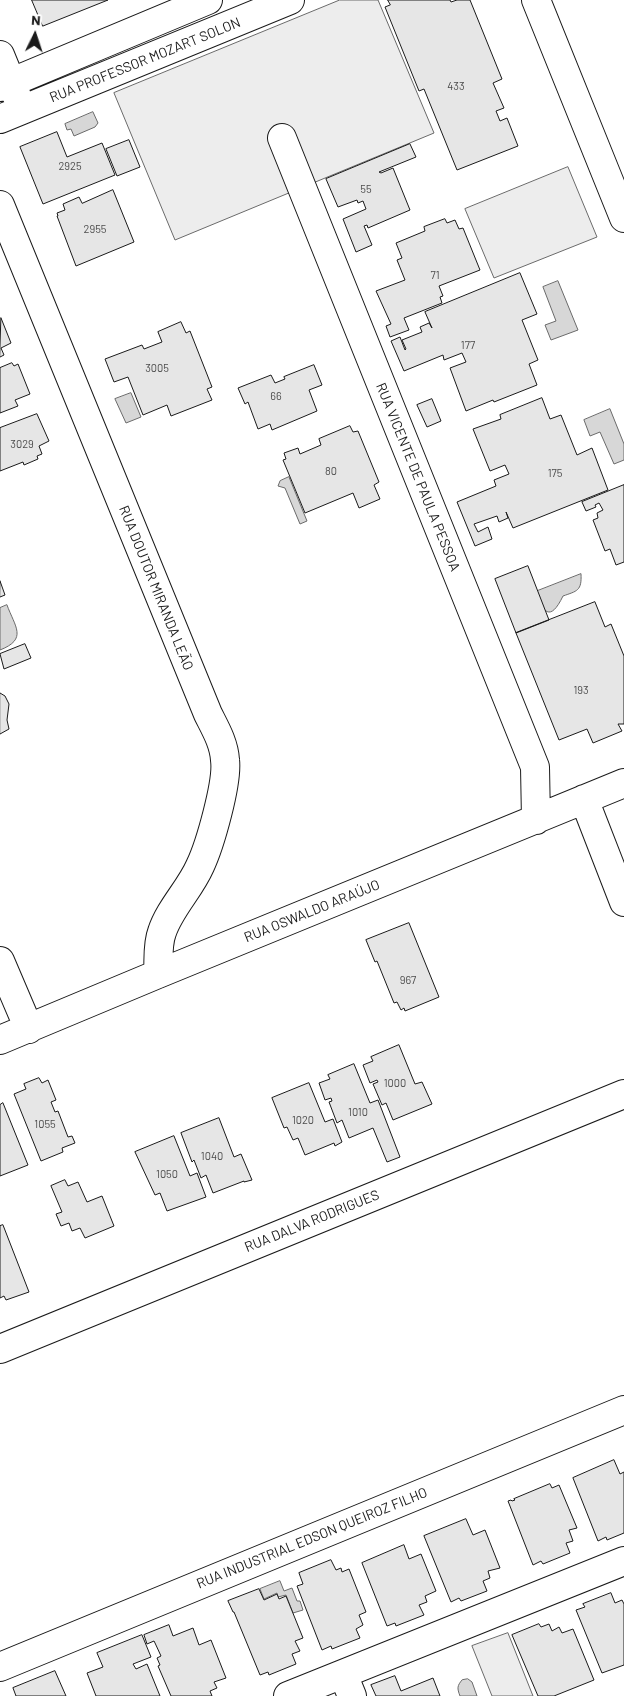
<!DOCTYPE html>
<meta charset="utf-8">
<style>
body{margin:0}
#map{position:relative;width:624px;height:1696px;overflow:hidden;background:#fff;font-family:Barlow,sans-serif}
canvas{display:block}
.north{position:absolute;left:10px;top:10px;width:50px;height:50px;-webkit-text-stroke:4px #fff;paint-order:stroke;rotate:4deg;font-size:14px;font-weight:700;line-height:20px;text-align:center;color:#1a1a1a}
.north::after{content:'';display:block;margin:auto;width:18px;height:22px;background:#1a1a1a;clip-path:polygon(50% 0,100% 100%,50% 72%,0 100%)}
</style>
<div id="map">
<canvas width="624" height="1696"></canvas>
<div class="north">N</div>
</div>
<script>
const ctx = document.querySelector('canvas').getContext('2d');
ctx.lineJoin = 'round';
function fillPath(path, color) {
  ctx.fillStyle = color;
  ctx.fill(path, 'evenodd');
}
function strokePath(path, color, width, dash) {
  ctx.strokeStyle = color;
  ctx.lineWidth = width;
  ctx.lineCap = dash ? 'butt' : 'round';
  ctx.setLineDash(dash || []);
  ctx.stroke(path);
}
function write(font, color, halo, rows, align = 'center') {
  ctx.font = font + ' Barlow,sans-serif';
  ctx.lineWidth = 4;
  ctx.setLineDash([]);
  ctx.textBaseline = 'middle';
  ctx.strokeStyle = halo;
  ctx.fillStyle = color;
  for (const [text, x, y, turn = 0] of rows) {
    ctx.save();
    ctx.translate(x, y);
    ctx.rotate((+turn || 0) * Math.PI / 180);
    ctx.textAlign = isNaN(turn) ? turn : align;
    if (halo) ctx.strokeText(text, 0, 0);
    ctx.fillText(text, 0, 0);
    ctx.restore();
  }
}
const green = new Path2D(`
 M340,0H378L434,133L175,240L114,93Z
 M568,167L597,237L494,278L465,209Z
 M508,1633L533,1696H492L472,1646Z`);
fillPath(green, '#ededed');
strokePath(green, '#6a6a6a', 1);
const water = new Path2D(`
 M93,112L98,123L95,127L74,136L71,129L67,130L65,124Z
 M558,281L578,330L551,340L545,325L556,321L543,287Z
 M131,393L141,417L126,423L115,399Z
 M610,409L624,444V460L614,464L600,432L590,436L584,420Z
 M289,477L307,521L300,524L285,488L278,486L280,481Z
 M581,574C582,591 577,591 563,596C550,623 543,612 535,592Z
 M7,605C15,627 28,639 0,650V608Z
 M280,1581L284,1591L292,1588L297,1601H300L303,1610L293,1613L286,1595L278,1597L277,1593L264,1599L260,1589Z
 M468,1679L472,1682L477,1696H460C457,1688 457,1686 462,1680Z`);
fillPath(water, '#d7d7d7');
strokePath(water, '#6a6a6a', 1);
const building = new Path2D(`
 M32,0H108L43,26Z
 M388,0H450L451,2L457,0H470L502,79L493,83L504,108L496,111L500,121L507,118L518,146L457,170L424,89L419,91L385,7L390,5Z
 M57,132L67,157L102,143L115,175L43,204L20,147Z
 M129,140L140,167L117,176L106,149Z
 M410,144L416,157L379,172L381,173L393,168L410,210L368,228L367,225L364,226L372,245L356,252L343,219L366,209L363,201L358,203L357,200L338,207L326,179Z
 M113,190L134,242L76,266L57,216H58L57,213L65,210L63,204L79,197L82,203Z
 M445,219L447,223L455,220L459,229L463,228L480,270L439,286L443,296L440,297L442,303L404,318L409,330L390,337L386,326L391,324L376,291L405,280L397,260L402,258L396,243L425,231L424,227Z
 M520,273L537,314L522,320L538,360L529,364L537,385L494,402L493,400L466,411L450,368L466,362L462,353L444,360L443,355L404,371L391,341L400,337L405,350L406,349L402,340L422,332L420,327L429,323L432,328L425,312Z
 M1,318L11,343L1,348L4,355L0,357Z
 M181,322L186,333L190,331L212,387L207,389L212,400L171,416L167,405L143,415L128,377L114,382L105,359L142,345L144,349L162,342L158,332Z
 M12,363L14,366L18,364L30,394L15,400L18,406L0,413V368Z
 M314,365L322,385L309,390L317,411L272,430L270,424L258,429L248,402L245,404L238,388L271,375L275,383L285,379L284,377Z
 M542,398L550,419L561,415L577,455L592,448L608,490L513,528L506,512L508,518L499,522L497,516L474,524L478,532L488,527L492,539L475,546L457,502L496,486L494,480L509,474L505,465L490,471L473,429L501,419L500,415Z
 M432,399L441,421L427,427L417,405Z
 M37,414L49,441L39,446L42,454L37,456L38,459L24,465L23,462L0,471V428Z
 M350,426L353,432L358,431L379,482L374,485L380,499L359,508L353,493L305,513L283,460L286,459L284,453L298,448L300,454L321,445L319,439Z
 M624,485V562L616,565L610,549L605,551L593,520L598,518L597,513L603,510L599,503L595,505L596,507L586,511L582,502Z
 M528,566L549,620L516,633L495,579Z
 M0,581L5,595L0,597Z
 M595,602L605,627L611,624L624,656V724H618L622,731L593,743L587,729L559,740L516,633Z
 M25,644L31,658L4,669L0,654Z
 M0,693L5,696L9,704L7,720L9,729L0,734Z
 M409,923L439,997L405,1011L404,1008L401,1010L397,1002L394,1003L377,961L375,962L366,940Z
 M399,1045L415,1084L422,1082L432,1104L393,1120L386,1103L382,1105L373,1084L378,1082L377,1080L370,1083L363,1065L373,1061L371,1057Z
 M354,1064L370,1103L378,1100L400,1157L387,1162L373,1128L349,1138L342,1120L337,1123L329,1102L332,1101L331,1098L325,1100L319,1083L330,1079L328,1075Z
 M39,1078L42,1083L48,1080L56,1100L51,1102L55,1112L58,1111L68,1137L72,1136L75,1143L62,1148L63,1152L41,1161L14,1094L26,1089L24,1084Z
 M309,1083L325,1122L333,1119L342,1142L335,1146L334,1143L305,1155L298,1138L293,1140L287,1127L284,1128L272,1098Z
 M3,1103L28,1165L0,1176V1105Z
 M219,1118L234,1157L241,1154L252,1180L244,1182V1181L213,1193L206,1175L201,1178L194,1160L192,1162L181,1133Z
 M174,1136L190,1176L197,1173L206,1197L167,1211L160,1193L155,1195L135,1152Z
 M65,1180L68,1186L78,1182L87,1202L102,1196L114,1226L85,1238L80,1228L72,1231L69,1223L61,1226L56,1214L62,1212L51,1186Z
 M3,1225L29,1292L6,1300L4,1296L0,1298V1226Z
 M614,1460L620,1474L624,1472V1533L607,1540L606,1537L598,1541L573,1478Z
 M550,1484L552,1488L559,1485L577,1528L569,1530L573,1541L566,1543L570,1553L543,1564L541,1561L533,1565L508,1501L511,1500L512,1501L515,1500L514,1499Z
 M466,1519L473,1535L485,1530L500,1568L488,1571L490,1578L483,1581L487,1591L461,1601L459,1598L451,1602L424,1536Z
 M404,1545L409,1559L421,1554L436,1591L425,1596L427,1602L419,1605L424,1615L396,1626L395,1623L387,1626L362,1563Z
 M331,1560L336,1570L341,1568L342,1572L349,1569L366,1612L359,1615L363,1625L356,1629L360,1638L332,1649L331,1646L322,1650L297,1586L303,1584L299,1573Z
 M259,1589L264,1600L277,1594L279,1599L286,1596L303,1638L295,1641L300,1651L292,1654L296,1664L269,1675L268,1672L260,1675L234,1612H233L228,1601Z
 M611,1593L615,1603L622,1600L624,1604V1665L602,1673L576,1610L585,1607L583,1604Z
 M539,1624L541,1627L549,1624L552,1631L559,1627L562,1633L573,1629L594,1680L554,1696H538L512,1635Z
 M169,1625L173,1636L193,1628L199,1645L211,1640L226,1678L214,1682L217,1688L210,1691L212,1696H171L158,1666L160,1665L157,1658L161,1656L155,1643L154,1641L147,1644L144,1635Z
 M142,1635L151,1657L133,1664L136,1669L147,1664L160,1696H96L87,1673L103,1667L97,1653Z
 M55,1671L66,1696H16L13,1688Z
 M395,1676L401,1691L433,1678L440,1696H376L371,1685Z`);
fillPath(building, '#e6e6e6');
strokePath(building, '#1a1a1a', 1);
const minor = new Path2D(`
 M536,0L624,218
 M0,55L18,99
 M0,87L208,0
 M0,119L290,0
 M282,138L535,767L536,820
 M0,205L208,714C215,728 224,743 225,760C228,782 210,845 200,866C190,889 170,908 162,932C157,945 159,960 158,974
 M584,799L624,902
 M0,961L29,1029
 M0,1040L158,974L624,783
 M0,1349L624,1094
 M0,1667L624,1410
 M343,1674L352,1696
 M288,1696L624,1561`);
strokePath(minor, '#1a1a1a', 30);
strokePath(minor, '#fff', 28);
write('11px', '#4d4d4d', null, [
 ["433",456,86],
 ["2925",70,166],
 ["55",366,189],
 ["2955",95,229],
 ["71",435,275],
 ["177",468,345],
 ["3005",157,368],
 ["66",276,396],
 ["3029",22,444],
 ["80",331,471],
 ["175",555,473],
 ["193",581,690],
 ["967",408,980],
 ["1000",395,1083],
 ["1010",358,1112],
 ["1020",303,1120],
 ["1055",45,1124],
 ["1040",212,1156],
 ["1050",167,1174]
]);
write('14px', '#1a1a1a', '#fff', [
 ["RUA PROFESSOR MOZART SOLON",145,60,-22],
 ["RUA VICENTE DE PAULA PESSOA",418,477,68],
 ["RUA DOUTOR MIRANDA LEÃO",156,588,68],
 ["RUA OSWALDO ARAÚJO",312,911,-22],
 ["RUA DALVA RODRIGUES",312,1221,-22],
 ["RUA INDUSTRIAL EDSON QUEIROZ FILHO",312,1538,-22]
]);
</script>
